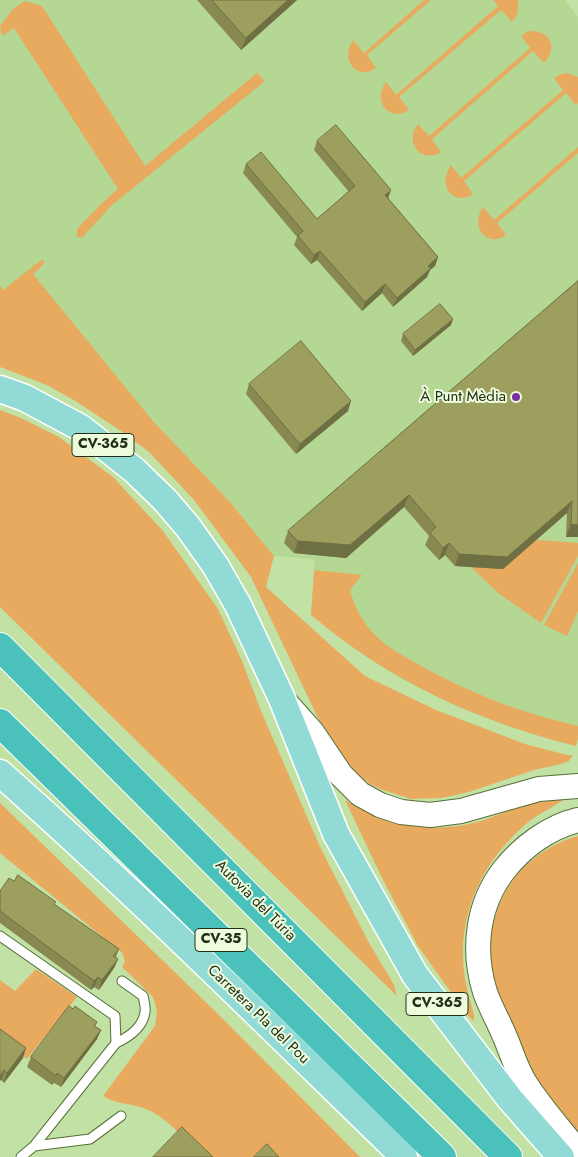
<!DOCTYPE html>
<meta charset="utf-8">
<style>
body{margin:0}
canvas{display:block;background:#c2e1a4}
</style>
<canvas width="578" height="1157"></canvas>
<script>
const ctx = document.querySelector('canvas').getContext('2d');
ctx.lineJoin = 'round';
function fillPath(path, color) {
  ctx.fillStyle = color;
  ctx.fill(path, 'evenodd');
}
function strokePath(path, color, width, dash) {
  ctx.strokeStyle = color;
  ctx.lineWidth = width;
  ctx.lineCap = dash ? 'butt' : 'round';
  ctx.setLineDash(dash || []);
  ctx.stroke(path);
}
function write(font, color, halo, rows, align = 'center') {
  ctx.font = font + ' Jost,sans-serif';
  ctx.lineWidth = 4;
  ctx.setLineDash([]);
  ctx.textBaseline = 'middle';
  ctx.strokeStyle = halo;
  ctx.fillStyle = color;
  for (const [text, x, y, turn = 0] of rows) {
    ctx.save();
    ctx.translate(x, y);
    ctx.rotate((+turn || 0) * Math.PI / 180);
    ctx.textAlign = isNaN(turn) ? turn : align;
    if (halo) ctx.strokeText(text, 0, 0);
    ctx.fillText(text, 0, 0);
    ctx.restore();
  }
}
fillPath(new Path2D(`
 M0,0H565L578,17V738L576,746L512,728L453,705L398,677L368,658L311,615L315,559L274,556L230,502L152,420L0,323Z`), '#b5d794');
fillPath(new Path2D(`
 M424,0H431L367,55L376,68C358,81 339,61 353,40L364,53Z
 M493,0H518V13L512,22L501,10L399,97L409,110C391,123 371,102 386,82L396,95L498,6Z
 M25,1L42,6L145,166L257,73L265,81L111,206L82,238L77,237V229L100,205L118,189L14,28L2,36L0,26L13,9Z
 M528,31C550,30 559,47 544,63L533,51L432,139L441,152C423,164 403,144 418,124L429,136L530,48L521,36Z
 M567,73L578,77V103L576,105L566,93L464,181L473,194C455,207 436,186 451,165L461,178L563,90L554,78L561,74Z
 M578,147V153L497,223L506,235C488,248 469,228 483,207L494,220Z
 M41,260L44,261V264L33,274L152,420L230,502L274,556L266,587L365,676L436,710L525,744L567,755H573L569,761L561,764L534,770L469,792L442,798L411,799L383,790L370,784L346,765L335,748L316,714L251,577L194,500L149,452L121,431L77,402L47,385L0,367V286L3,290Z
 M0,410L21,418L59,437L113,477L163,531L218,609L242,661L261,711L321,849L368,941L394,985L397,996L0,607Z
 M537,540L578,543V556L541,623L498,593L471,567Z
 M578,563V611L567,636L544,625Z
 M314,570L362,575L350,590C354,607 364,624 376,636C389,649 406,657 421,666C471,694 522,713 578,726V738L576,746C477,721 389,681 311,615Z
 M567,797C556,806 542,812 531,820C483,858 455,916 465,978C467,991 471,1003 474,1015V1021L467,1015L418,946L382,878L345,800C388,827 437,836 487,819C505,813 522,804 540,799C549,797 558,798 567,797Z
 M0,803L220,1016L360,1157H202C186,1141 169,1119 148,1110C133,1103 117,1105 103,1096L155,1026L157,1011L153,997L122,967L125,961L122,953L0,853Z
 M578,836V1138C563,1116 542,1092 529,1070C519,1052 512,1033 505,1014C501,1002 495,990 492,978C484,946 494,906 513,880C529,859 552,843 578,836Z
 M36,969L77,997L27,1059L0,1038V980L15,991Z`), '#e8aa5f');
const lane = new Path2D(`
 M0,936L115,1016L116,1043L34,1146L21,1157
 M116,1043C129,1037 143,1027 145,1012C146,1007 144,1001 143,996L122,981
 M34,1146L90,1139L121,1116`);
const secondary = new Path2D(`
 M286,703L312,732L341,775L360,794L380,805L401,812L430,815L461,811L539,789L578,786
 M578,820C549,827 522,847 504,870C477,905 472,950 485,992C490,1007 499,1022 505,1037C512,1053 517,1072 527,1086C542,1109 561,1130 578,1152`);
const primary = new Path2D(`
 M0,389L25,398L81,428L134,470L165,500L188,527L215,565L238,605L282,699L336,834L415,975L510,1099L561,1157
 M0,773C139,896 271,1028 404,1157`);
const highway = new Path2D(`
 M0,647L508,1157
 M0,723L442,1157`);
strokePath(lane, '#556f38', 11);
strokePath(secondary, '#556f38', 26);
strokePath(primary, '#fff', 29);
strokePath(highway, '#fff', 30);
strokePath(lane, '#fff', 9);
strokePath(secondary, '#fff', 24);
strokePath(primary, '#92dad6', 26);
strokePath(highway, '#4ac2bb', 28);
fillPath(new Path2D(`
 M197,0H297L241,50Z
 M317,141L388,198L438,257L435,266L430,270L427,277L393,307L382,293L362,311L317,260L311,264L294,245L297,237L243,173L246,164L317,219L349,192L314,150Z
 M578,281V537H566L567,513L503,569L455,566L445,555L439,560L425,545L429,536L404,507L346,558L294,553L284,543L288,531Z
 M451,325L413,356L401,341L403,334Z
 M249,384L348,411L296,454L246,394Z
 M14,881L55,905L119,949L116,957L118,959L114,968L99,990L94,987L91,990L0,923V891Z
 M73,1009L97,1022L95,1026L101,1030L97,1039L61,1087L54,1083L52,1085L27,1067L31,1057Z
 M0,1029L23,1058L4,1083L1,1080Z`), '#878951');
fillPath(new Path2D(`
 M288,0H297L241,50L246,38Z
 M391,190L388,199L385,195Z
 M320,251L317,260L311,264L314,255Z
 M438,257L435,266L430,270L427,277L393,307L397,298L428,266Z
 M385,284L382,293L362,311L365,302Z
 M453,319L451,325L413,356L415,350Z
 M351,401L348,411L296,454L300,444Z
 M409,495L404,507L346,558L294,553L298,541Z
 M572,501L567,513L503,569L455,566L459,554Z
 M571,524L578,525V537H566Z
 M449,543L445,555L439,560L443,548Z
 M118,959L114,968L99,990L102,980Z
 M98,977L94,987L91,990L94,981Z
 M101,1030L97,1039L61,1087L64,1078Z
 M26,1048L23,1058L4,1083L7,1073Z
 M4,1070L1,1080L0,1081V1076Z`), '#6e6f42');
const building = new Path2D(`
 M212,0H288L246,38Z
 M336,125L391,190L385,195L438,257L428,266L431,268L397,298L385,284L365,302L320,251L314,255L298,236L303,231L246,164L261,152L317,219L355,186L317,141Z
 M578,281V525L571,524L572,501L507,557L459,554L449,543L443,548L430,533L436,527L409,495L350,545L298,541L288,531Z
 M440,304L453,319L415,350L403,334Z
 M301,341L351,401L300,444L249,384Z
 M18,875L56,902L54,904L119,949L113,956L118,959L102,980L98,977L94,981L0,911V891L9,878L14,881Z
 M69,1006L73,1009L75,1006L97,1022L94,1026L101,1030L64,1078L57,1073L56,1076L31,1057Z
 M0,1029L26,1048L7,1073L4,1070L0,1076Z
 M182,1127L213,1157H153Z
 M267,1144L279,1157H254Z`);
fillPath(building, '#9d9f5e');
strokePath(building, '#6e6f42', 1);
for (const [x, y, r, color] of [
 [516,397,5,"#772ea1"]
]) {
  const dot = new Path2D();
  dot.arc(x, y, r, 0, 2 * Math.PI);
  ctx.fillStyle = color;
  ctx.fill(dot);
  strokePath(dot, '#ecfcdd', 2);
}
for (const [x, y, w] of [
 [103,445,62],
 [221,940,52],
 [437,1004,62]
]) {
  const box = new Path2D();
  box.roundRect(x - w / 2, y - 11.5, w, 23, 4);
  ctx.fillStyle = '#ecfcdd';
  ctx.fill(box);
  strokePath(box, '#222e16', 1);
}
write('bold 14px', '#222e16', null, [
 ["CV-365",103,445],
 ["CV-35",221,940],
 ["CV-365",437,1004]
]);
write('15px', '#222e16', '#ecfcdd', [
 ["À Punt Mèdia",506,397]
], 'right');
write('15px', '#222e16', '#ecfcdd', [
 ["Autovia del Túria",255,901,45],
 ["Carretera Pla del Pou",258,1015,44]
]);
</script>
